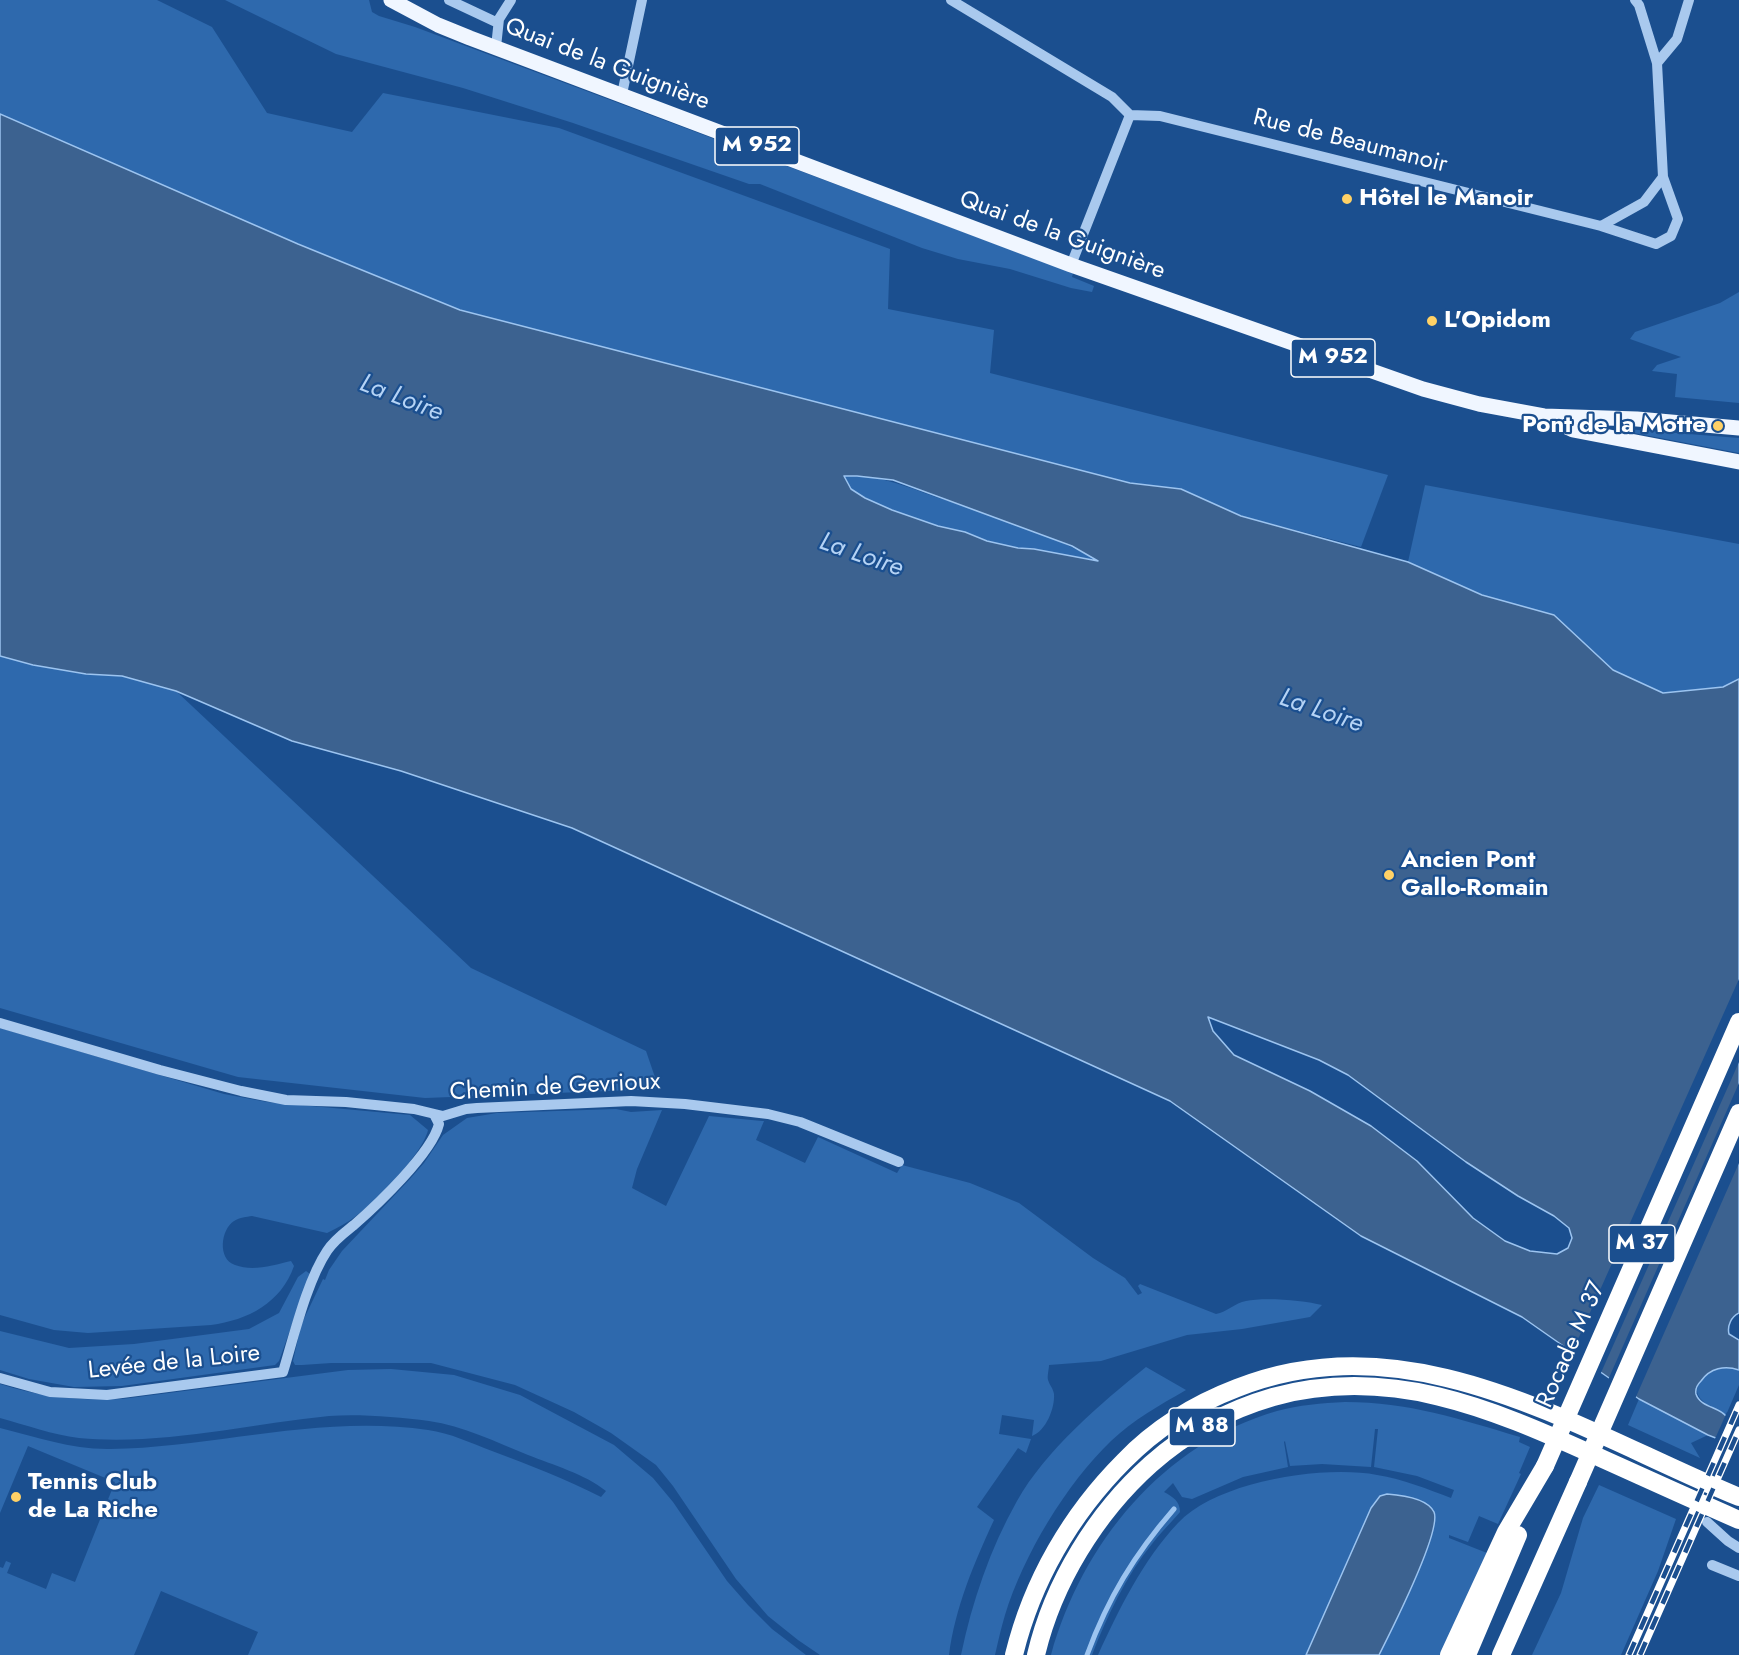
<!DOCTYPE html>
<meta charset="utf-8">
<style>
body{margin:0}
canvas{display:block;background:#1b4f8f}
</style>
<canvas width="1739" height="1655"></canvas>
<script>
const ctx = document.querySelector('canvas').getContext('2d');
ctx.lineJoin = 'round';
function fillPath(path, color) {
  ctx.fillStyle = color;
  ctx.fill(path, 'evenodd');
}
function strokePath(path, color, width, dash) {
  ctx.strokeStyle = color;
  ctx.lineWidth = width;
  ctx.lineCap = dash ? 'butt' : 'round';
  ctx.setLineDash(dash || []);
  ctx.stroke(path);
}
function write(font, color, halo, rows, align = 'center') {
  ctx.font = font + ' Jost,sans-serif';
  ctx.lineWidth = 4.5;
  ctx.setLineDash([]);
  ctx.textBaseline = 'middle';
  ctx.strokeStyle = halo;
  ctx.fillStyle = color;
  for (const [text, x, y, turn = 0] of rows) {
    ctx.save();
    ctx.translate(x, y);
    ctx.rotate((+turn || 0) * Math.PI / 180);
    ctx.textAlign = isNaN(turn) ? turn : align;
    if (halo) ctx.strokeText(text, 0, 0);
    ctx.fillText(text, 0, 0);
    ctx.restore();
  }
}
fillPath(new Path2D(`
 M0,0H157L212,27L267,113L352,132L383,93L559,128L890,249L888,309L994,330L990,373L1388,475L1361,547L1241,516L1181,489L1130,483L460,310L298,244L0,114Z
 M225,0H369L372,12L379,16L415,27L1073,273L1072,277L1094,286L1092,292L1071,288L1010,269L958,259L922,248L760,184H749L573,123L463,88L336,54Z
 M1739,292V403L1675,397L1677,374L1652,371L1657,365L1681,357L1630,339L1635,332L1720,303Z
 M1626,429L1739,438V453L1629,432Z
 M844,476C884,475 906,487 942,499C996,517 1051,534 1100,562L1034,549L1018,548L987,541L965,532L938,526L892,510L865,498L851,489Z
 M1425,485L1739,544V679L1723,687L1663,693L1613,670L1554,615L1482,595L1408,562Z
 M0,656L33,665L86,674L122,676L176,691L471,968L646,1051L659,1089L425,1098L238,1077L0,1008Z
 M0,1028L224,1094L267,1102L410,1115L428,1130C423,1153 376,1202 356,1216C347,1223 337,1228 327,1233L252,1216C246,1217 240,1217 234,1221C221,1229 217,1259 235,1265C253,1272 274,1265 291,1261L294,1266C281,1303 248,1320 211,1325L88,1333L54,1330L0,1315Z
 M616,1109L631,1112L662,1110L637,1169L632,1188L666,1206L709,1116L762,1121H764L756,1140L805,1163L818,1137L897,1173L902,1165L970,1183L1019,1203L1093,1258L1125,1278L1138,1295L1142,1293L1138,1286L1140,1284L1216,1314C1227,1312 1235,1303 1246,1301C1263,1297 1304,1300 1322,1305L1310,1317L1242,1329L1187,1335L1101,1361L1049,1365C1049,1369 1047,1376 1048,1380C1050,1386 1053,1388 1054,1394C1055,1408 1046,1431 1032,1436L1034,1420L1002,1415L999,1434L1031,1439L1026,1453L1018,1448L977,1507L994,1520C974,1563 955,1608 949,1655H820L798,1640L768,1616L736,1579L673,1486L656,1465L611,1433L574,1412L515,1385L431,1363H331L302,1365H295L293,1361L301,1325L323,1279L325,1280L329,1270L342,1251L409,1180L424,1163L443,1135L467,1118L497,1113Z
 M306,1271L310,1274L279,1361L275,1365L122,1386L74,1387L29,1379L0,1370V1331L69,1348L134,1344L249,1329L279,1313L298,1277Z
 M1146,1367L1186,1390C1160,1405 1133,1420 1111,1441C1066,1484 1023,1556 1005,1615C1001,1628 998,1642 995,1655H961C972,1602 990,1549 1017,1501C1045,1451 1101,1403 1146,1367Z
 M1717,1368H1733L1739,1370V1385L1726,1415C1697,1401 1683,1389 1717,1368Z
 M391,1369L454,1375L520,1395L614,1445L653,1478L673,1502L727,1581L748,1605L772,1629L806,1655H248L258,1632L161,1591L134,1655H0V1567L3,1568L6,1561L11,1563L7,1573L46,1589L52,1573L75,1582L115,1482L28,1446L0,1513V1428C37,1437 73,1450 111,1449C217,1447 321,1414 428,1430C450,1433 471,1443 492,1451C529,1465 566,1479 601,1497L606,1491C585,1474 553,1465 528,1455C496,1442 463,1426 429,1421C398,1417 360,1414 329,1416C248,1424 161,1446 79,1438C53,1435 26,1425 0,1418V1384C40,1397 80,1401 122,1399L348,1370Z
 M1639,1399L1708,1435L1691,1443L1700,1458L1628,1425Z
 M1345,1402C1409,1402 1459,1419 1520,1437L1519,1442L1530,1447L1519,1473L1521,1474L1498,1524L1479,1516L1468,1542L1449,1535V1538L1487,1553L1440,1655H1098C1119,1609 1143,1560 1178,1523C1218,1481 1323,1465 1377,1475C1403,1479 1427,1489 1451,1498L1454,1490L1417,1476L1374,1467L1378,1429H1375L1371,1467L1322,1464L1290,1466L1285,1441L1284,1442L1288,1467L1243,1477L1192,1499L1182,1497L1173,1483L1164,1492C1173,1497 1180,1501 1180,1512C1171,1523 1160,1533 1152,1544C1126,1576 1107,1616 1092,1655H1051C1082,1543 1163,1444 1277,1411C1299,1405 1322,1403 1345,1402Z
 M1599,1485L1676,1519L1658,1571L1621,1655H1532L1561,1593L1583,1518Z`), '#2e69ad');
const water = new Path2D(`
 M0,114L298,244L460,310L1130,483L1181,489L1241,516L1408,562L1482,595L1554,615L1613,670L1663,693L1723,687L1739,679V1313C1731,1317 1727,1326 1729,1334L1739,1340V1370C1725,1365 1710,1368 1701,1381C1698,1384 1695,1389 1696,1394C1700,1407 1719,1407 1726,1416C1732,1424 1735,1438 1739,1447L1708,1435L1639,1399L1522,1317L1361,1236L1170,1101L572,828L401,771L292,741L176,691L122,676L86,674L33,665L0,656ZM844,476H857L893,480L1072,546L1098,561L1034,549L1018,548L987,541L965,532L938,526L892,510L865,498L851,489ZM1208,1017L1319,1060L1348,1075L1466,1162L1518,1196L1554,1216L1569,1228L1572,1238L1568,1248L1557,1254L1530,1251L1505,1241L1473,1218L1417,1161L1371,1126L1310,1091L1234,1055L1213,1031Z
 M1387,1494C1401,1495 1427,1498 1434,1512C1442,1531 1390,1633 1379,1655H1306L1371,1508L1380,1496Z`);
fillPath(water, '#3c6290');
strokePath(water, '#9cc4f0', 1.5);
fillPath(new Path2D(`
 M1739,979V1062L1600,1375L1571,1355Z
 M1739,1083V1163L1635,1399L1608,1380Z
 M1727,1412L1739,1417V1450L1714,1441Z`), '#1b4f8f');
strokePath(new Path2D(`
 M1087,1655C1108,1598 1134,1555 1174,1509`), '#9cc4f0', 5);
strokePath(new Path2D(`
 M449,0L498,23
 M951,0L1112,97L1130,115
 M496,47L499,19L511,0
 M1657,63L1677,39L1689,0
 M622,94L642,0
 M1601,226L1656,244L1671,236L1678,219L1663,177
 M1071,265L1130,115L1160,116L1601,226L1644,202L1663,177L1657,63L1639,5L1635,0
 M0,1023L160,1070L241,1091L286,1100L346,1102L414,1109L443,1116L466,1109L477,1108L631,1101L685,1104L768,1114L800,1122L899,1162
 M0,1378L50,1392L107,1395L283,1372C294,1336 307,1281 327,1251C334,1240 344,1233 354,1225C377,1205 432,1153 439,1124L434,1114
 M1707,1522L1728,1541L1739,1548
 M1712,1565L1739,1576`), '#a9c9ee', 10);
strokePath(new Path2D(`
 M391,0L438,25L470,38L1071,265L1423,389L1479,404L1544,416L1637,419L1739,428
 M1549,419L1573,430L1739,462`), '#f0f6ff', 15);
strokePath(new Path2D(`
 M1014,1655C1032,1581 1071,1514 1124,1461C1156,1428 1195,1404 1237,1388C1413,1318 1581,1432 1739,1497
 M1036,1655C1053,1583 1096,1513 1151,1464C1186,1433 1228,1410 1273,1397C1389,1365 1490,1408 1594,1455C1643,1477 1691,1499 1739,1520
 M1449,1655L1506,1532L1545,1466
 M1467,1655L1518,1535
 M1501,1655L1578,1482`), '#fff', 18);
const rail = new Path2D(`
 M1629,1655L1739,1405
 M1640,1655L1739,1430`);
strokePath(rail, '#fff', 7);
strokePath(rail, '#1b4f8f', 4.5, [14]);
strokePath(new Path2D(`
 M1545,1466L1739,1022
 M1578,1482L1739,1113`), '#fff', 18);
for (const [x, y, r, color] of [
 [1347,199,6,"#ffd166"],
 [1432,321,6,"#ffd166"],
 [1718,426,6,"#ffd166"],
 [1389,875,6,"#ffd166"],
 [16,1497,6,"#ffd166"]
]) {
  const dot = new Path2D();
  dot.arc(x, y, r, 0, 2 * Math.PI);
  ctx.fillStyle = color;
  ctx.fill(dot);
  strokePath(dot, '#1b4f8f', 2);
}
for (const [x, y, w] of [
 [757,146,84],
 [1333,358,84],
 [1642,1244,66],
 [1202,1427,66]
]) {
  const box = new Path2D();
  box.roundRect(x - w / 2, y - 19, w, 38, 4.5);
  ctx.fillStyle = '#1b4f8f';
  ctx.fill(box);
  strokePath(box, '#fff', 1.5);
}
write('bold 22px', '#fff', null, [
 ["M 952",757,146],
 ["M 952",1333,358],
 ["M 37",1642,1244],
 ["M 88",1202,1427]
]);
write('24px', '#fff', '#1b4f8f', [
 ["Quai de la Guignière",607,65,21],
 ["Rue de Beaumanoir",1350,142,14],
 ["Quai de la Guignière",1062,236,20],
 ["Chemin de Gevrioux",555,1088,-3],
 ["Rocade M 37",1572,1345,-66],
 ["Levée de la Loire",174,1363,-6]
]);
write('bold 24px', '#fff', '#1b4f8f', [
 ["Hôtel le Manoir",1359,199],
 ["L'Opidom",1444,321],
 ["Pont de la Motte",1706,426,"right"],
 ["Ancien Pont",1401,861],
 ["Gallo-Romain",1401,889],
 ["Tennis Club",28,1483],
 ["de La Riche",28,1511]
], 'left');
write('italic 26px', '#b5d3f5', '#1b4f8f', [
 ["La Loire",401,399,21],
 ["La Loire",861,556,19],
 ["La Loire",1321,712,19]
]);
</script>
